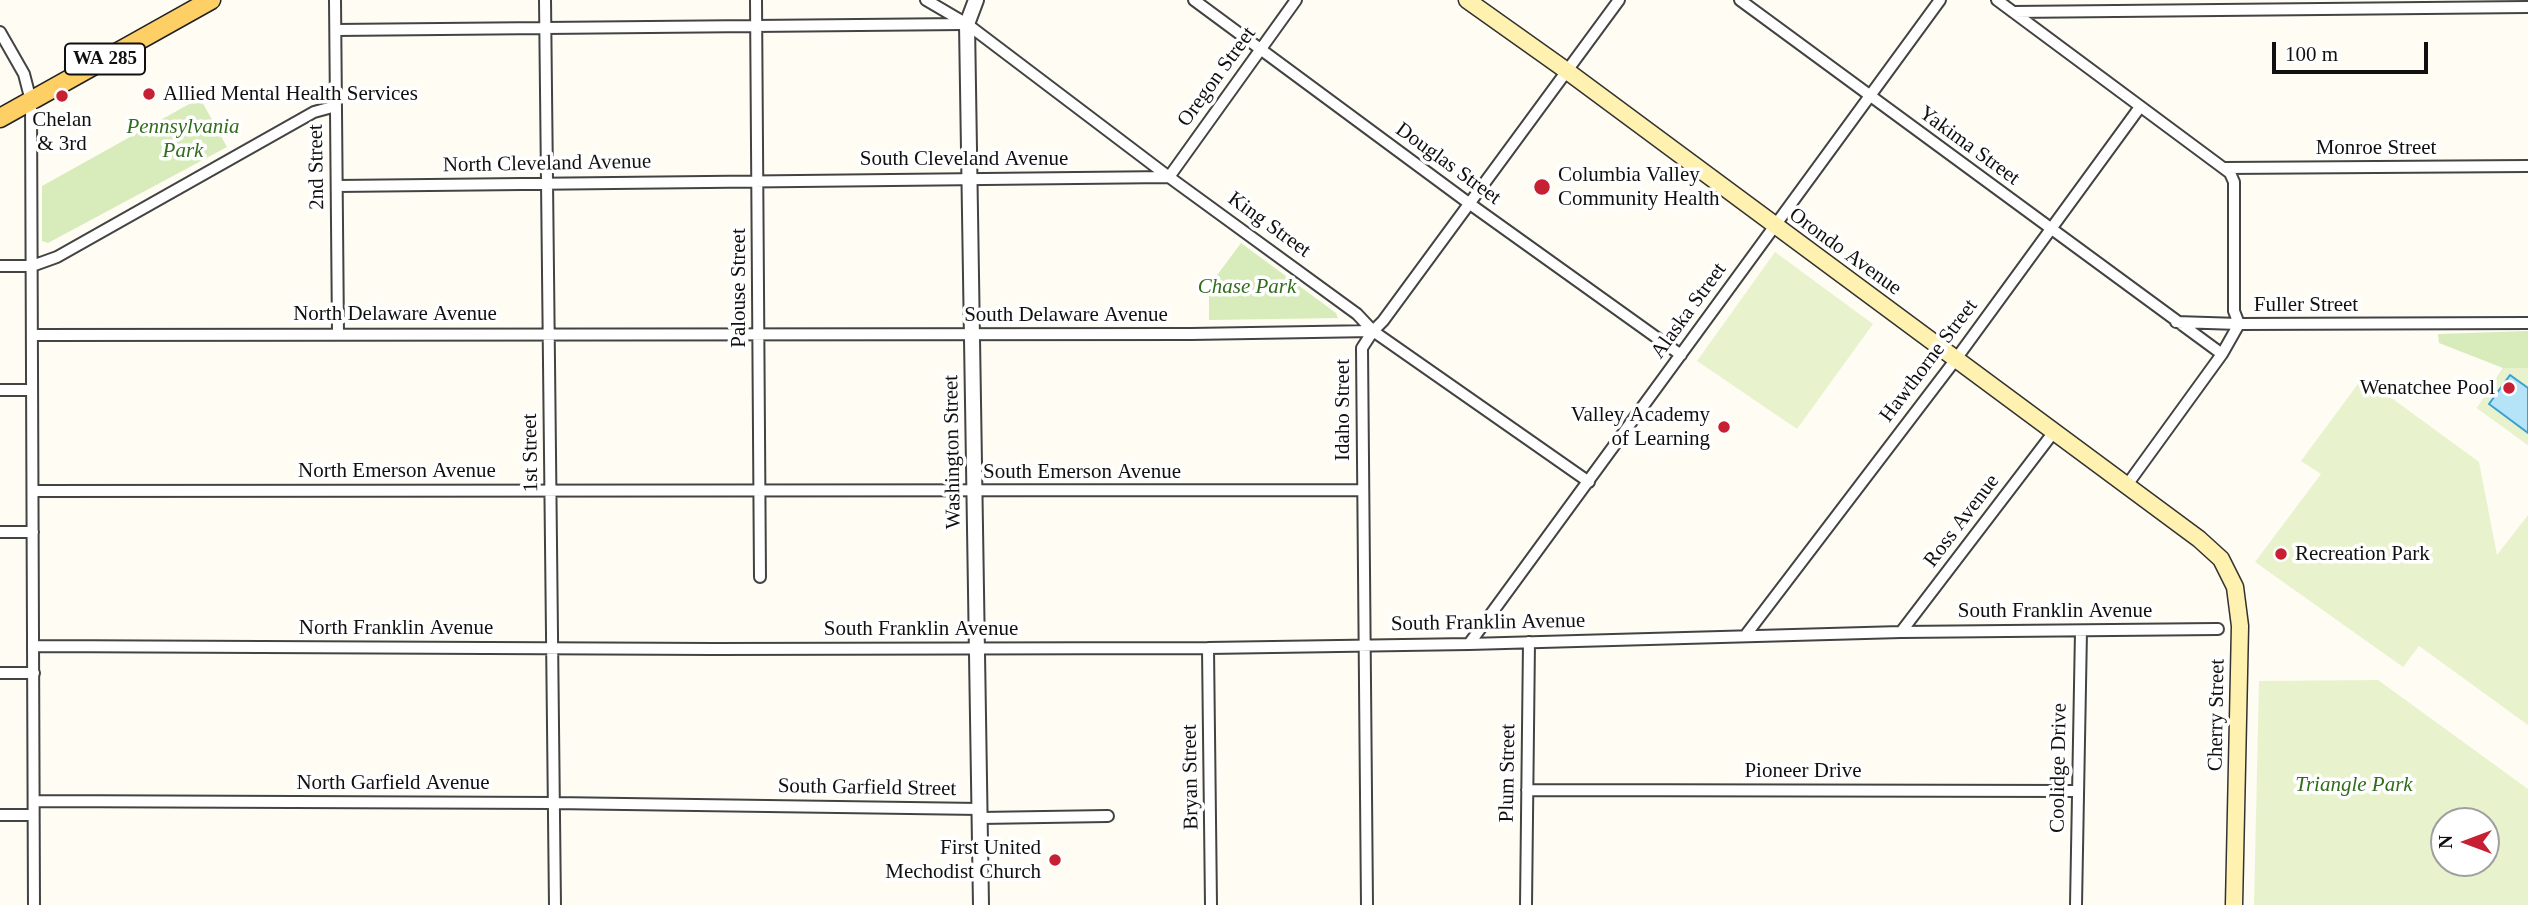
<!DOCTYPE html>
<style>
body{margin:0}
#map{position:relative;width:2528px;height:905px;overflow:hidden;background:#fffcf4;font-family:Georgia,serif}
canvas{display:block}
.north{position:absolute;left:2430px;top:807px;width:70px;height:70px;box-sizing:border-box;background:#fff;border:2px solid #9f9f9f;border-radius:50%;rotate:270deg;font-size:19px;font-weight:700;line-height:28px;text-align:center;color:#101010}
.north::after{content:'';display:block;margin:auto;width:24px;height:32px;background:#c82033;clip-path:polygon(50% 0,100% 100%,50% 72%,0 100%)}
.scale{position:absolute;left:2272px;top:42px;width:156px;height:32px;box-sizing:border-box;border:4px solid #101010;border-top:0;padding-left:9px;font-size:21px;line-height:24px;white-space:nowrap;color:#101010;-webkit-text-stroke:5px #fff;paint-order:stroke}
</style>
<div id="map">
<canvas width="2528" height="905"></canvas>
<div class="north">N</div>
<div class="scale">100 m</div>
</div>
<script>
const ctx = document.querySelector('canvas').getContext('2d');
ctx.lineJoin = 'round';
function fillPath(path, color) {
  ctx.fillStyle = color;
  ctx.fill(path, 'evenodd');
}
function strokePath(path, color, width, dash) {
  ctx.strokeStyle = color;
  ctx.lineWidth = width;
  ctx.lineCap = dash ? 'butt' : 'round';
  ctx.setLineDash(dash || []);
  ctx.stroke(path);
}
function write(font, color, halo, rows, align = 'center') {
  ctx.font = font + ' Georgia,serif';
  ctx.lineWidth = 7;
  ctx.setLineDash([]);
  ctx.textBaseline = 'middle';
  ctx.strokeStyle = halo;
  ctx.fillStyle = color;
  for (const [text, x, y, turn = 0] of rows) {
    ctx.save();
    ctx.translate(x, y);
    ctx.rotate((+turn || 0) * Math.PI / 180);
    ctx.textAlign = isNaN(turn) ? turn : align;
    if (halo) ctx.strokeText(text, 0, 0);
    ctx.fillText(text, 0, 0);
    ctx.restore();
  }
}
fillPath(new Path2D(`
 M200,98L227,147L48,243L42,241V186Z
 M1241,243L1336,313L1338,318L1209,320V286Z
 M2528,331V445L2477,408L2503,368L2439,343L2438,334Z`), '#d7ecba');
fillPath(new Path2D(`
 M1775,252L1873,324L1797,429L1697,361Z
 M2504,368H2528V445L2477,408Z
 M2363,377L2479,462L2497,555L2528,515V725L2419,646L2403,667L2255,562L2321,474L2301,461Z
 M2378,680L2528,789V905H2254L2259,681ZM2444,821H2486V863H2444Z`), '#e8f3cd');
const water = new Path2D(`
 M2510,375L2528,388V433L2489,404Z`);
fillPath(water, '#b5e4f9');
strokePath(water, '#39a0d4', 2);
const minor = new Path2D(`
 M335,0L338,333
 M545,0L555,905
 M756,0L760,577
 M926,0L967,24L1169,177L1357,314L1373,331L1589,482
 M1194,0L1470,204L1681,355
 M1740,0L2222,354
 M1997,0L2230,173L2234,182V311L2239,324L2176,322
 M2013,12L2528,7
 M336,30L963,24
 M0,32L24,74L31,101L34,905
 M2224,168L2528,166
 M337,186L1169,177L1296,0
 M0,266H32L57,257L314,112L336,106
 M32,335L1191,334L1373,331
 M0,390H32
 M2127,485L2222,354L2239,324L2528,323
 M33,491L1363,490
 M0,532H33
 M1901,632L2053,433
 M1745,636L1956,359L2140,107
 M1469,644L1940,0
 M34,646L714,649L1208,648L1469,644L1901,632L2218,629
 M1208,648L1211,905
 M0,673H34
 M1527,790L2078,791
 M34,801L554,803L980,809
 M0,815H33
 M980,818L1108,816
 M1367,905L1362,348L1373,331L1383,321L1619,0
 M1526,905L1529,642
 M2076,905L2081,631`);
const tertiary = new Path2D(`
 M976,0L967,24L981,905`);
const secondary = new Path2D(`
 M1467,0L1567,71L2199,539L2221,559L2235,587L2240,626L2234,905`);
const primary = new Path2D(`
 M0,118L211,0`);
strokePath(minor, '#434343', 14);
strokePath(tertiary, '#434343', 18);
strokePath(secondary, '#323232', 19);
strokePath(primary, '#212121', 21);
strokePath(minor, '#fff', 10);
strokePath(tertiary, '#fff', 14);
strokePath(secondary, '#fff1af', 16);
strokePath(primary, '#fecf65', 18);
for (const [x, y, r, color] of [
 [149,94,7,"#c82033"],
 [62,96,7,"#c82033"],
 [1542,187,9,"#c82033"],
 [2509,388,7,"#c82033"],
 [1724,427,7,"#c82033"],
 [2281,554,7,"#c82033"],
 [1055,860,7,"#c82033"]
]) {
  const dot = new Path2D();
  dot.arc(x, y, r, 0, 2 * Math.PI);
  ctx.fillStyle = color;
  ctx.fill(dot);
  strokePath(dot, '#fff', 2.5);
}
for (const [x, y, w] of [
 [105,59,80]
]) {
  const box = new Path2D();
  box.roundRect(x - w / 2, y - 15.5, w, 31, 5);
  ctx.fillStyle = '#fff';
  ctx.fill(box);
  strokePath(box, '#101010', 2);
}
write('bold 19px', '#101010', null, [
 ["WA 285",105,59]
]);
write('21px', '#101010', '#fff', [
 ["Oregon Street",1217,77,-54],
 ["Yakima Street",1969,146,36],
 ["Monroe Street",2376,148],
 ["South Cleveland Avenue",964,159],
 ["North Cleveland Avenue",547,164,-1],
 ["Douglas Street",1448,164,36],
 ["2nd Street",317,167,-91],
 ["King Street",1269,225,36],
 ["Orondo Avenue",1845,252,36],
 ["Palouse Street",739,288,-90],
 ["Fuller Street",2306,305],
 ["Alaska Street",1689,311,-54],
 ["North Delaware Avenue",395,314],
 ["South Delaware Avenue",1066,315],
 ["Hawthorne Street",1929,361,-53],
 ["Idaho Street",1343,410,-90],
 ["Washington Street",953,452,-91],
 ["1st Street",531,453,-91],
 ["North Emerson Avenue",397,471],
 ["South Emerson Avenue",1082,472],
 ["Ross Avenue",1962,521,-53],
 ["South Franklin Avenue",2055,611],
 ["South Franklin Avenue",1488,623,-1],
 ["North Franklin Avenue",396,628],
 ["South Franklin Avenue",921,629],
 ["Cherry Street",2217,715,-89],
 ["Coolidge Drive",2059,768,-89],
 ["Pioneer Drive",1803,771],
 ["Plum Street",1508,773,-89],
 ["Bryan Street",1191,777,-91],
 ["North Garfield Avenue",393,783],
 ["South Garfield Street",867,788,1]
]);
write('21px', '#101010', '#fff', [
 ["Allied Mental Health Services",163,94],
 ["Chelan",62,120,"center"],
 ["& 3rd",62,144,"center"],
 ["Columbia Valley",1558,175],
 ["Community Health",1558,199],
 ["Wenatchee Pool",2495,388,"right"],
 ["Valley Academy",1710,415,"right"],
 ["of Learning",1710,439,"right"],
 ["Recreation Park",2295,554],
 ["First United",1041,848,"right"],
 ["Mechodist Church",1041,872,"right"]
], 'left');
write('italic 21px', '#326d1c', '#fff', [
 ["Pennsylvania",183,127],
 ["Park",183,151],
 ["Chase Park",1247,287],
 ["Triangle Park",2354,785]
]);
</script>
